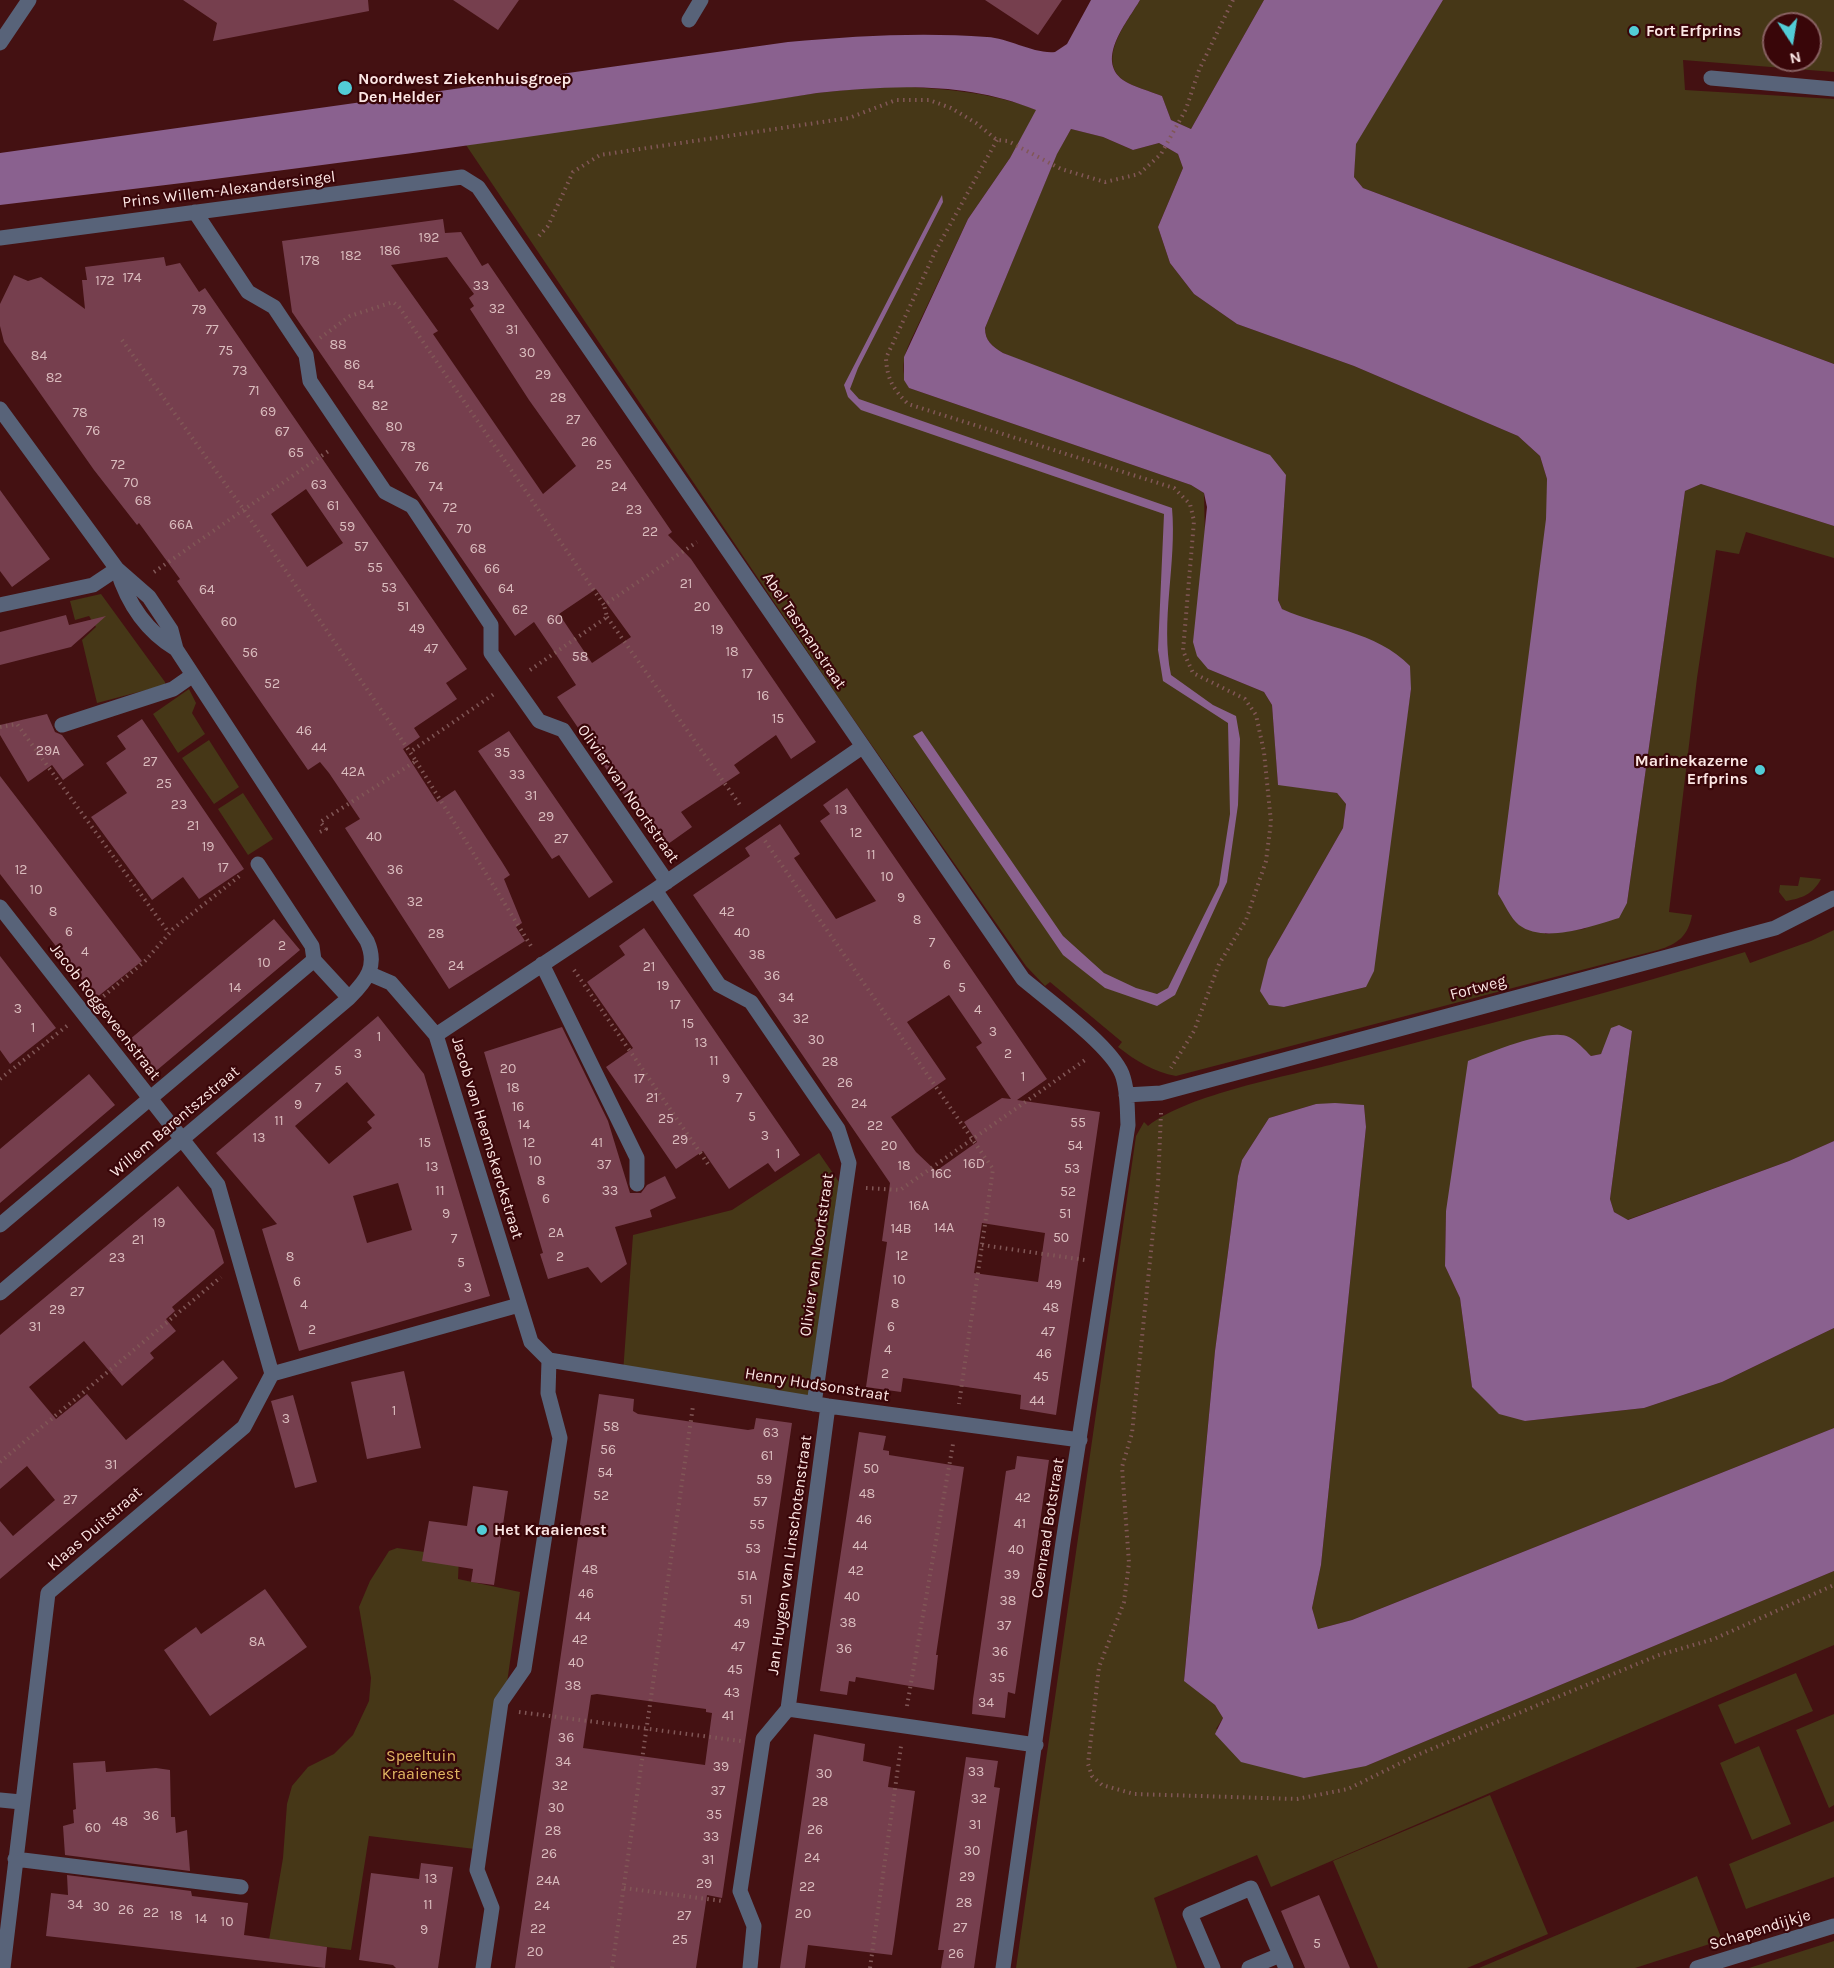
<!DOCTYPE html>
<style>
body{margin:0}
#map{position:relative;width:1834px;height:1968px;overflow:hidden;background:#441112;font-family:Karla,sans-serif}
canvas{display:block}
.north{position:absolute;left:1762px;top:12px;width:60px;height:60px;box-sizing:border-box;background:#390609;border:2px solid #876061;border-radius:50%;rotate:168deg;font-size:16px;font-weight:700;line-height:24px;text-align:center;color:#fce6e4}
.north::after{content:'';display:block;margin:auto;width:21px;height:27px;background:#52ccd6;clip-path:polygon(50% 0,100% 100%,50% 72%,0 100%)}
</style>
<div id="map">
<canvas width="1834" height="1968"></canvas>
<div class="north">N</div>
</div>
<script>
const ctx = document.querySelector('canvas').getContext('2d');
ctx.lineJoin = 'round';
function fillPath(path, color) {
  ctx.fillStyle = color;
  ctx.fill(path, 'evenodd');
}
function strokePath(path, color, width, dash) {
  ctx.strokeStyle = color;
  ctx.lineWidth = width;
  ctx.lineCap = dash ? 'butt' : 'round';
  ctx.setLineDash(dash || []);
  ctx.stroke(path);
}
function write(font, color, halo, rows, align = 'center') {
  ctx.font = font + ' Karla,sans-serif';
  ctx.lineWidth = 4.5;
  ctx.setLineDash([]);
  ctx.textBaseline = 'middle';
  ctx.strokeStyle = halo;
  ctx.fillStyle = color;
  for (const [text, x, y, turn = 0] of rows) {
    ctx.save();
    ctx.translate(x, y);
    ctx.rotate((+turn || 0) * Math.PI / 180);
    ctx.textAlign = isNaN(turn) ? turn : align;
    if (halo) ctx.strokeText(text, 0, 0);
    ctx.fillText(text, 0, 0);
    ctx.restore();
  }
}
fillPath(new Path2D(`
 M1140,0H1264L1191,129L1171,120L1162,96C1150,91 1133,87 1123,80C1096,59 1128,21 1140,0Z
 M1443,0H1834V72L1683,60L1685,90L1834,99V364L1363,188L1354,177L1355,144ZM1774,24H1810V60H1774Z
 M887,86C938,88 989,91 1037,110L1010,158L968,219L910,342C903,357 900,373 909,388L1191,485L1204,493L1208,669L1264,692L1272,705L1278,784L1337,793L1346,804L1343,828L1268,959L1284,1007L1366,987L1411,689L1282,609L1278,600L1286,475L1003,353C992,346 985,341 985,328L1057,153L1071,129L1103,137L1133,150L1159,143L1178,154L1183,168L1158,227L1170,263L1194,294L1237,324L1354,366L1518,436L1540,456L1547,479L1545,934L1584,929L1627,903L1685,491L1701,484L1834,526V558L1746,532L1739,554L1716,550L1697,678L1669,912L1692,915C1688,936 1678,944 1658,950L1176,1076C1154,1072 1136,1061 1118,1047L1122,1042L1050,982L1045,986L1026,966L836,694L466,145L817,93Z
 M101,594L165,682V685L97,703L82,640L96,627L89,616L75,620L70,601Z
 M189,689L196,703L192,713L205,734L178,753L153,714Z
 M209,740L239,787L214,804L182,758Z
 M243,793L273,839L248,855L218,809Z
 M1800,877L1821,879C1813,894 1803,898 1786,901L1779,892L1780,885L1798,886Z
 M1834,930V1141L1789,1161L1627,1220L1614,1212L1610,1199L1632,1031L1608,1040L1601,1054L1591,1056L1569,1037L1560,1035L1446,1211L1445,1266L1460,1298L1472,1387L1525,1421L1644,1408L1722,1382L1834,1328V1428L1352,1620L1318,1629L1312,1608L1321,1565L1366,1127L1364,1105L1316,1104L1269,1118L1242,1160L1238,1176L1215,1351L1184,1680L1215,1705L1223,1718L1216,1729L1366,1766L1834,1571V1645L1271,1887L1257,1855L1154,1898L1177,1968H1016L1136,1136L1144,1122L1148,1126C1188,1094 1290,1076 1341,1062C1476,1027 1612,993 1745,952L1750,963L1811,941Z
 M819,1153L839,1182L808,1398L623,1373L633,1235L732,1210Z
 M397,1548L459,1557L458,1579L520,1592L483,1850L369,1836L351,1950L269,1940L283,1858L287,1804L292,1786L308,1767L334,1754L353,1735L369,1701L371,1678L359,1607L370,1581L389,1551Z
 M1796,1673L1813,1711L1735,1744L1718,1705Z
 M1834,1714V1805L1829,1808L1796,1730Z
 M1759,1746L1791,1824L1752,1840L1720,1763Z
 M1490,1795L1548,1934L1467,1968H1378L1333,1861Z
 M1834,1821V1877L1746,1909L1729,1864Z
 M1697,1876L1722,1940L1635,1968H1479Z
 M1834,1941V1968H1749Z`), '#463717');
fillPath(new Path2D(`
 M1091,0H1140C1128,21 1095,59 1123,80C1133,87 1150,91 1162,96L1171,120L1191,129L1264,0H1443L1356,144L1354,177L1363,188L1834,364V526L1701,484L1685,491L1627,903L1619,918C1592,926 1544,944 1519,925C1511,919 1504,903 1498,894L1546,519L1547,479L1540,456L1518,436L1354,366L1237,324L1194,294L1170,263L1158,227L1183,168L1178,154L1159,143L1133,150L1103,137L1071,129L1057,154L985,328C985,341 992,346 1003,353L1270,455L1286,475L1278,600L1282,609C1324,628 1376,631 1410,666L1411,689L1374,971L1366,987L1284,1007L1269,1005L1260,991L1268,959L1343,828L1346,804L1337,793L1278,785L1272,705L1264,692L1208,669L1197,656L1193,642L1207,507L1204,493L1191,485L909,388L904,380V357L968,219L1010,158L1036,110C966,81 891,85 817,93C546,137 273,173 0,205V153L788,42C855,36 920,32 987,37C1009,38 1033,54 1055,52L1067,44Z
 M942,195L943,202L858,368L850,389L859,399L1172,508C1177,564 1160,620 1171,675L1213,705L1236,716L1240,739L1238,805L1227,882L1175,995L1157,1006L1105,988L1063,955L913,736L922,731L1063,936L1104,973L1136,988L1157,994L1168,988L1219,885L1230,814L1228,723L1163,681L1158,650L1164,514L861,410L848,397L844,385Z
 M1619,1025L1632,1031L1610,1199L1614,1212L1628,1220L1789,1161L1834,1141V1328L1722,1382L1644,1408L1525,1421L1499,1414L1472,1387L1460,1298L1445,1266L1446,1211L1468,1061C1489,1053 1550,1027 1569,1037C1577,1041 1585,1050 1591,1056L1601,1054L1611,1028Z
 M1335,1103L1364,1105L1366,1127L1321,1565L1312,1608L1318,1629L1352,1620L1834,1428V1571L1366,1766L1304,1778L1241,1762L1215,1734L1223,1718L1215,1705L1184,1681L1215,1351L1238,1176L1242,1160L1269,1118L1316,1104Z`), '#8a618f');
fillPath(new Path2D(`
 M183,0H368L369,11L213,41L217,23Z
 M453,0H519L498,30Z
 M985,0H1062L1038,35Z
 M443,219L445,233L461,232L482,266L488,263L672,532L668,535L691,559L816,742L791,759L776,735L734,765L740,773L681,812L692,827L661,849L557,697L576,685L551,647L534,622L515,636L292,312L282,241ZM447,257L474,294L469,298L474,306L470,309L529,400L576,466L543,494L433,334L438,331L391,265ZM596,589L631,637L592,663L559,614Z
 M164,257L166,266L180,263L199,292L205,288L467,669L446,683L457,699L414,728L420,737L403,749L437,802L455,790L502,862L510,875L504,879L522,923L516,927L525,941L449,989L345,828L360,819L329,773L320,762L308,770L177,581L180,579L139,523L137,525L94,470L4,342L0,326V304L14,275L28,281L41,277L85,309L82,280H87L85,267ZM306,489L343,543L307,567L271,514Z
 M0,490L50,559L12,587L0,571Z
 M66,615L69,625L106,616L71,647L0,665V632Z
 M47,714L55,732L62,735L84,765L63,780L52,765L28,782L0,735V725Z
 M142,719L244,869L199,899L183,877L152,900L91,817L127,793L106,763L126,749L117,736Z
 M509,731L613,882L589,898L559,855L552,859L478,751Z
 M0,776L142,961L96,998L0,874Z
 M847,788L1047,1079L1017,1100L1100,1112L1056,1415L1020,1409L1021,1395L1015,1394L903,1378L901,1392L866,1387L887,1242L882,1241L890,1183L693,895L750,856L745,848L780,824L800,854L794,858L836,919L876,901L820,821L830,814L823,805ZM949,995L982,1043L976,1047L1011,1099L1002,1098L964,1122L977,1142L936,1171L916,1152L891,1117L946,1079L907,1022ZM982,1223L1045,1233L1038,1282L974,1273Z
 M274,919L300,950L156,1071L129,1040Z
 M644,928L800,1155L775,1172L768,1163L729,1189L703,1151L676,1169L606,1067L633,1048L587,982L625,955L619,946Z
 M0,956L56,1028L10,1064L0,1050Z
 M378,1016L424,1074L490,1296L299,1351L262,1229L277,1224L216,1153ZM347,1082L375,1115L367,1122L372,1128L329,1164L295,1126ZM398,1183L412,1230L367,1243L353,1196Z
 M562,1027L608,1121L630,1193H641L647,1185L665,1176L676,1198L650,1210L652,1217L615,1227L627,1264L601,1283L588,1267L548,1279L540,1254L543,1253L484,1052Z
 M89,1074L115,1105L0,1203V1149Z
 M178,1186L214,1230L224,1263L172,1307L175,1311L166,1319L176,1331L150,1353L154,1358L122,1386L84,1341L29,1387L56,1419L87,1394L126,1440L223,1360L238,1378L0,1579V1521L13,1536L55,1500L27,1466L0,1489V1335Z
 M404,1371L421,1448L367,1459L351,1382Z
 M599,1394L634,1399L633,1411L638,1414L748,1430L754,1429L756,1418L792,1423L722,1898L707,1895L696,1968H515ZM597,1694L706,1709V1712L712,1713L705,1765L583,1748L591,1695Z
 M293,1395L317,1482L295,1488L271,1401Z
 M859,1432L886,1436L883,1450L889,1451V1455L964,1467L936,1655H938L934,1690L856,1677L855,1682L849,1681L847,1695L820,1691Z
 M1017,1456L1049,1460L1015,1694L1008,1692L1005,1718L972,1714L973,1699L1006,1471L1015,1469Z
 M473,1486L508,1491L494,1585L471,1582L473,1569L422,1561L429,1521L467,1526Z
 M265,1589L307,1647L210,1716L164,1650L196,1627L201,1634Z
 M814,1734L865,1744L863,1761L891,1767L888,1787L915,1791L894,1943L892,1955L808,1945L805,1968H780Z
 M966,1757L998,1761L994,1787L1000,1788L974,1968H941L944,1950H938Z
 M105,1761L106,1772L156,1768L170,1770L171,1817H175L176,1833L187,1830L190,1871L65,1855L63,1826L74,1823L73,1810L76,1809L73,1763Z
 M421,1863L453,1867L438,1968H396L393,1965L359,1960L371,1873L419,1879Z
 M67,1875L191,1891L192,1896L248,1903L244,1935L327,1947L325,1968L46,1936L51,1893L68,1895Z
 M1319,1895L1350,1968H1305L1281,1911Z`), '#763f4e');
strokePath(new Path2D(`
 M997,140L936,250L886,358C887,380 894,390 908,404L1174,488L1190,504L1194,521L1183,651L1193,673L1245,699L1256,715L1264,752L1271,822L1266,861L1246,920L1219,964L1194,1031L1171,1068
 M539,236L548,226L573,172L600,155L849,118L896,100H929L951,108L976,123L997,140L1008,141L1061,169L1105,182L1139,174L1161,154L1186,109L1199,70L1233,0
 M320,338L350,316L393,302L399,307L604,605L697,542
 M122,340L244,510L410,752
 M154,572L330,450
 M607,617L740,805
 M530,670L607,617L604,605
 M0,727L17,724L169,933
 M416,761L531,946
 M320,832L326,829L320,822L416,761L410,752L494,694
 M765,841L993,1169L959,1404
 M574,970L708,1164
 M99,1000L145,961L173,929L242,874
 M0,1079L68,1025
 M1161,1113L1158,1184L1132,1433L1122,1467L1129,1563L1124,1602L1099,1667L1088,1764L1092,1776L1102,1785L1134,1794L1297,1799L1348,1789L1417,1755L1659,1655L1714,1639L1834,1585
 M866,1188L900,1190L1085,1060
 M982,1245L1085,1260
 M0,1462L221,1277
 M907,1706L953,1444
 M519,1712L741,1741
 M624,1888L722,1901
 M612,1968L693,1406
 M870,1968L901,1746`), '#815757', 4, [1.5, 4.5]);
strokePath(new Path2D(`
 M689,20L701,0
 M0,43L29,0
 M1711,78L1834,89
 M195,212L248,292L274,307L306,355L310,381L385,492L412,506L491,625V653L539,721L563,730L667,882
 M0,238L462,177L478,187L1023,979C1048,1000 1111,1046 1122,1074C1128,1090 1127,1108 1128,1125L1063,1542L1003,1968
 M0,409L117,569L149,597L171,630L176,649L367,941C378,966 367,980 349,998L0,1293
 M117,569C127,602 146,631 176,649
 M0,605L93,585L117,569
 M62,725L173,689L193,675
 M258,864L312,946L314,960L349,998
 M655,890L719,985L751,1002L838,1129L849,1163L814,1404
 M0,907L218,1185L272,1374
 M542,964L637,1158V1184
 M370,974L391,983L436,1035L531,1342L549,1360
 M436,1035L655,890L862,747
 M1126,1095L1161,1093L1775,928L1834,898
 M0,1225L314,960
 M549,1360L828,1406L1080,1440
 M272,1374L519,1305
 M788,1709L1036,1745
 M0,1800L21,1802
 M15,1859L241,1887
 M3,1968L48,1593L244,1427L272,1374
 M483,1968L492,1908L477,1870L501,1702L524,1669L560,1438L548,1393L549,1360
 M750,1968L754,1926L740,1891L763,1739L788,1709L828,1406
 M1213,1968L1190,1914L1251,1888L1286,1968
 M1249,1968L1280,1955
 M1697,1968L1834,1926`), '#586379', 15);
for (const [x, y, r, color] of [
 [1634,31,6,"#52ccd6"],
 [345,88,8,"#52ccd6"],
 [1760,770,6,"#52ccd6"],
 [482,1530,6,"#52ccd6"]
]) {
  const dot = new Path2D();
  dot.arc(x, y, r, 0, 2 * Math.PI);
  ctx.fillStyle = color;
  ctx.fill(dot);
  strokePath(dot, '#390609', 2);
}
write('14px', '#dabcbe', null, [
 ["192",429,238],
 ["186",390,251],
 ["182",351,256],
 ["178",310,261],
 ["174",132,278],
 ["172",105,281],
 ["33",481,286],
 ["32",497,309],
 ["79",199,310],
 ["77",212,330],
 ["31",512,330],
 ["88",338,345],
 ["75",226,351],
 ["30",527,353],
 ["84",39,356],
 ["86",352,365],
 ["73",240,371],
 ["29",543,375],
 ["82",54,378],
 ["84",366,385],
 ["71",254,391],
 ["28",558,398],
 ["82",380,406],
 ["69",268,412],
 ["78",80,413],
 ["27",573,420],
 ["80",394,427],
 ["76",93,431],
 ["67",282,432],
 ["26",589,442],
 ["78",408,447],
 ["65",296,453],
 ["72",118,465],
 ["25",604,465],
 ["76",422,467],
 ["70",131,483],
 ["63",319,485],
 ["74",436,487],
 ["24",619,487],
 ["68",143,501],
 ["61",333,506],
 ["72",450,508],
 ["23",634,510],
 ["66A",181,525],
 ["59",347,527],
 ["70",464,529],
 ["22",650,532],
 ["57",361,547],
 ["68",478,549],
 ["55",375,568],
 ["66",492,569],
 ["21",686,584],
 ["53",389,588],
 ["64",506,589],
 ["64",207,590],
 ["51",403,607],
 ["20",702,607],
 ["62",520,610],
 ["60",555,620],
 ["60",229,622],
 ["49",417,629],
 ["19",717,630],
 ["47",431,649],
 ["18",732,652],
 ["56",250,653],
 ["58",580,657],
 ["17",747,674],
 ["52",272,684],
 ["16",763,696],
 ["15",778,719],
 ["46",304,731],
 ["44",319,748],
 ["29A",48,751],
 ["35",502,753],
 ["27",150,762],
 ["42A",353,772],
 ["33",517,775],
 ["25",164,784],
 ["31",531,796],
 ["23",179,805],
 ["13",841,810],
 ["29",546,817],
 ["21",193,826],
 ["12",856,833],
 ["40",374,837],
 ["27",561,839],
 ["19",208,847],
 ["11",871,855],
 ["17",223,868],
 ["12",21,870],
 ["36",395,870],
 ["10",887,877],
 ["10",36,890],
 ["9",901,898],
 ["32",415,902],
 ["8",53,912],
 ["42",727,912],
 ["8",917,920],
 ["6",69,932],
 ["40",742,933],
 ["28",436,934],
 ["7",932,943],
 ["2",282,946],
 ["4",85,952],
 ["38",757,955],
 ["10",264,963],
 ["6",947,965],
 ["24",456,966],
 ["21",649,967],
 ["36",772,976],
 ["19",663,986],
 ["14",235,988],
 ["5",962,988],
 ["34",786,998],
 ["17",675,1005],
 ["3",18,1009],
 ["4",978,1010],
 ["32",801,1019],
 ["15",688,1024],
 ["1",33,1028],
 ["3",993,1032],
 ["1",379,1037],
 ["30",816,1040],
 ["13",701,1043],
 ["3",358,1054],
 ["2",1008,1054],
 ["11",714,1061],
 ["28",830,1062],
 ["20",508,1069],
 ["5",338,1071],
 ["1",1023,1077],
 ["17",639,1079],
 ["9",726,1079],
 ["26",845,1083],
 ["7",318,1088],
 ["18",513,1088],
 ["21",652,1098],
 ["7",739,1098],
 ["24",859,1104],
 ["9",298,1105],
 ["16",518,1107],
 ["5",752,1117],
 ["25",666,1119],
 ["11",279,1121],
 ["55",1078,1123],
 ["14",524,1125],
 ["22",875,1126],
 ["3",765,1136],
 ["13",259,1138],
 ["29",680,1140],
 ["15",425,1143],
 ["12",529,1143],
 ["41",597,1143],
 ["20",889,1146],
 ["54",1075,1146],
 ["1",778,1154],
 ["10",535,1161],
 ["16D",974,1164],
 ["37",604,1165],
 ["18",904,1166],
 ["13",432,1167],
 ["53",1072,1169],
 ["16C",941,1174],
 ["8",541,1181],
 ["11",440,1191],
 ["33",610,1191],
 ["52",1068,1192],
 ["6",546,1199],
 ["16A",919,1206],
 ["9",446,1214],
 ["51",1065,1214],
 ["19",159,1223],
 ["14A",944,1228],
 ["14B",901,1229],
 ["2A",556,1233],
 ["50",1061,1238],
 ["7",454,1239],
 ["21",138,1240],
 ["12",902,1256],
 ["8",290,1257],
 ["2",560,1257],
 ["23",117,1258],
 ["5",461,1263],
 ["10",899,1280],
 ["6",297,1282],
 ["49",1054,1285],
 ["3",468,1288],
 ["27",77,1292],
 ["8",895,1304],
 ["4",304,1305],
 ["48",1051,1308],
 ["29",57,1310],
 ["31",35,1327],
 ["6",891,1327],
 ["2",312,1330],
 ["47",1048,1332],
 ["4",888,1350],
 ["46",1044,1354],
 ["2",885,1374],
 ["45",1041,1377],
 ["44",1037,1401],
 ["1",394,1411],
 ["3",286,1419],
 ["58",611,1427],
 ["63",771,1433],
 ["56",608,1450],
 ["61",767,1456],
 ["31",111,1465],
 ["50",871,1469],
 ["54",605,1473],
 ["59",764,1480],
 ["48",867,1494],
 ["52",601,1496],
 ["42",1023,1498],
 ["27",70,1500],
 ["57",760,1502],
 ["46",864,1520],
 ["41",1020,1524],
 ["55",757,1525],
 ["44",860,1546],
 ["53",753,1549],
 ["40",1016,1550],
 ["48",590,1570],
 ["42",856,1571],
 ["39",1012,1575],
 ["51A",747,1576],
 ["46",586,1594],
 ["40",852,1597],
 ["51",746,1600],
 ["38",1008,1601],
 ["44",583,1617],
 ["38",848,1623],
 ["49",742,1624],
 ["37",1004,1626],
 ["42",580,1640],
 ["8A",257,1642],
 ["47",738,1647],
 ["36",844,1649],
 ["36",1000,1652],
 ["40",576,1663],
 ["45",735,1670],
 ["35",997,1678],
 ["38",573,1686],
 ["43",732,1693],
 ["34",986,1703],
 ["41",728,1716],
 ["36",566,1738],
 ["34",563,1762],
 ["39",721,1767],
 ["33",976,1772],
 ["30",824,1774],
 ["32",560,1786],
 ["37",718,1791],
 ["32",979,1799],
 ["28",820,1802],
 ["30",556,1808],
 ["35",714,1815],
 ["36",151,1816],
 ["48",120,1822],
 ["31",975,1825],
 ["60",93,1828],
 ["26",815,1830],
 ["28",553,1831],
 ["33",711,1837],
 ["30",972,1851],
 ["26",549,1854],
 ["24",812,1858],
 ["31",708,1860],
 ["29",967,1877],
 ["13",431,1879],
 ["24A",548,1881],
 ["29",704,1884],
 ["22",807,1887],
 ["28",964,1903],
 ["34",75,1905],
 ["11",428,1905],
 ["24",542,1906],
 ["30",101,1907],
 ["26",126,1910],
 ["22",151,1913],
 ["20",803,1914],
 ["18",176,1916],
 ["27",684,1916],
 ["14",201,1919],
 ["10",227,1922],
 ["27",960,1928],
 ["22",538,1929],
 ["9",424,1930],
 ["25",680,1940],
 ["5",1317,1944],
 ["20",535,1952],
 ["26",956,1954]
]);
write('bold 16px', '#fce6e4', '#390609', [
 ["Fort Erfprins",1646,31],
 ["Noordwest Ziekenhuisgroep",358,79],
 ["Den Helder",358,97],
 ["Marinekazerne",1748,761,"right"],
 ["Erfprins",1748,779,"right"],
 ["Het Kraaienest",494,1530]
], 'left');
write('16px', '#fce6e4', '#390609', [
 ["Prins Willem-Alexandersingel",229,190,-7],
 ["Abel Tasmanstraat",804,631,56],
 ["Olivier van Noortstraat",628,794,55],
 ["Fortweg",1478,988,-15],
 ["Jacob Roggeveenstraat",105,1012,52],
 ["Willem Barentszstraat",175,1122,-40],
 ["Jacob van Heemskerckstraat",487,1138,73],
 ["Olivier van Noortstraat",817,1255,-82],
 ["Henry Hudsonstraat",817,1385,9],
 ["Coenraad Botstraat",1048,1528,-81],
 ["Klaas Duitstraat",95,1529,-41],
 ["Jan Huygen van Linschotenstraat",790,1555,-82],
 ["Schapendijkje",1760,1930,-17]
]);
write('16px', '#e2b863', '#390609', [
 ["Speeltuin",421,1756],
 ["Kraaienest",421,1774]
]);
</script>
